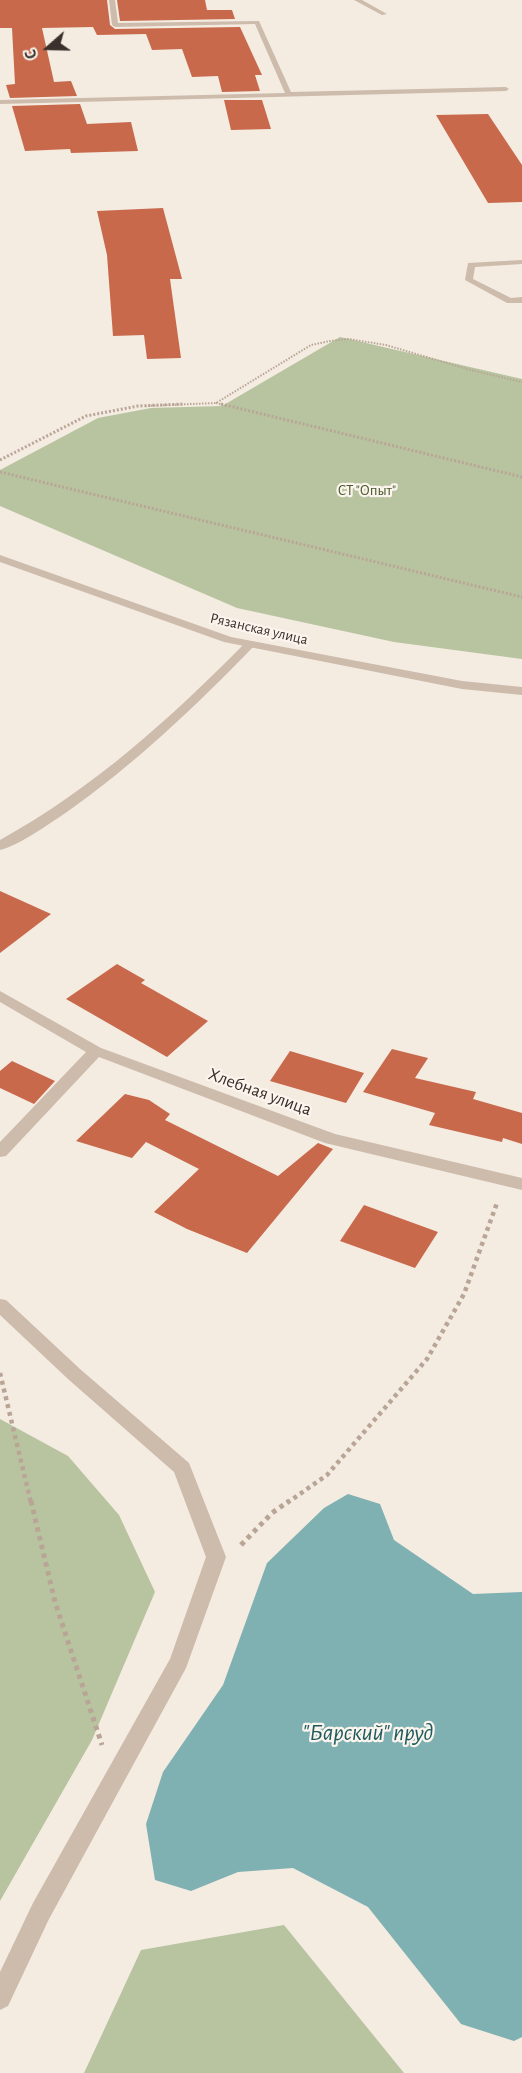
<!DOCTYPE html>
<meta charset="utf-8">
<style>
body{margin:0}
#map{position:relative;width:522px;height:2073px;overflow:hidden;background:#f4ebe1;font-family:"Alegreya Sans",sans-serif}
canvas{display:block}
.north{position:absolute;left:18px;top:18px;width:60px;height:60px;-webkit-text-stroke:4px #fbf5ee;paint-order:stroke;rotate:250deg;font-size:16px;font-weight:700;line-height:24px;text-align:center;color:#3b302b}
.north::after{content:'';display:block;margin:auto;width:21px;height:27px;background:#3b302b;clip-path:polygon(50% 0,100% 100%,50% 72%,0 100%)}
</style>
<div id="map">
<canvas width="522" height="2073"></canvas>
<div class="north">С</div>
</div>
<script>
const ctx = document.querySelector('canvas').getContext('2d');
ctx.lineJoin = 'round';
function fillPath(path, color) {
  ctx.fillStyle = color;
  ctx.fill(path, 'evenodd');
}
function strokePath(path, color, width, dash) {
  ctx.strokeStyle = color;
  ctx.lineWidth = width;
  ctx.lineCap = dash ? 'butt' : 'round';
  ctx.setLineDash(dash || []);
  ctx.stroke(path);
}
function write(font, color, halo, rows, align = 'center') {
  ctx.font = font + ' "Alegreya Sans",sans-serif';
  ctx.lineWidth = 4.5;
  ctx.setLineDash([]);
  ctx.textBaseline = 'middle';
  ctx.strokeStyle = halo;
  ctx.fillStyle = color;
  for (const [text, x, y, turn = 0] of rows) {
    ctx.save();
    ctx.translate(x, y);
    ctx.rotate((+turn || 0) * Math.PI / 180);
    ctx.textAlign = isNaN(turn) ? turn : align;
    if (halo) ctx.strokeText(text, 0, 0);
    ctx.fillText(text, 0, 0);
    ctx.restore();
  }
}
fillPath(new Path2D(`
 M340,337L522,379V659L394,642L237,608L0,506V470L98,418L151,408L222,406Z
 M0,1419L68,1456L119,1515L155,1592L92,1740L0,1901Z
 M284,1925L404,2073H84L141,1950Z`), '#b8c4a0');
fillPath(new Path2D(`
 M348,1494L380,1504L394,1540L473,1594L522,1592V2037L514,2041L461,2024L368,1907L293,1868L238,1872L191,1891L155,1880L146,1824L163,1772L223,1685L267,1563L324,1508Z`), '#7fb0b2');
fillPath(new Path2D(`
 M0,0H107L110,25L115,29L240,27L262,75H255L260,91L222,92L218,76L192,77L182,49L152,50L146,34L97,35L93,27L42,28L54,82L71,81L77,96L10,98L6,85L15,84L12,28H0Z
 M117,0H205L207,10H232L235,19L120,21Z
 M224,100H262L271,129L231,130Z
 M80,104L87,124L131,122L138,151L71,153L70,149L25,151L12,106Z
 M488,114L522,165V202L488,203L436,115Z
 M163,208L182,279H170L181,358L147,359L144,335L113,336L107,255L97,211Z
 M0,891L51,914L0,953Z
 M117,964L145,980L141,983L208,1021L167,1057L66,999Z
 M392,1049L428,1058L415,1078L476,1092L473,1099L522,1113V1144L503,1138L502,1142L429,1125L435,1113L363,1092Z
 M290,1051L364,1073L346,1103L270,1081Z
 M12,1061L55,1081L34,1104L0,1088V1071Z
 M125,1094L149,1100L170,1114L165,1120L278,1176L318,1143L333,1149L247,1253L187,1229L154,1212L199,1169L146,1142L132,1158L76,1141Z
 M364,1205L438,1232L415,1268L340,1241Z`), '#c8694b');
strokePath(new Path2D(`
 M216,403L227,406
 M145,406L216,403L311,345L330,341L348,339L386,345L467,369L522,382`), '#b9a596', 2, [1.5, 1.5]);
strokePath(new Path2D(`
 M221,404L522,477
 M0,460L86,416L138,406L184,404
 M0,472L522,597`), '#b9a596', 3, [2, 2]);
strokePath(new Path2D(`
 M0,1373L31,1503
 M287,1503L327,1475L427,1359L464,1294L497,1203`), '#b9a596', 4.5, [4, 4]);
strokePath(new Path2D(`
 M31,1501L55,1602L102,1745
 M241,1545L272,1513L289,1501`), '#b9a596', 5, [4.5, 4.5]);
fillPath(new Path2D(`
 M109,0H115L118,23L259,21L291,92L506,87L509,89L506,91L0,104V100L285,93L255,24L115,27L112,25Z
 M354,0H362L387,14L382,15Z
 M522,260V264L475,267L473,279L511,298L522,297V303H507L465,280L468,263Z`), '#cdbbac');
fillPath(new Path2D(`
 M250,641L254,642V646C195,707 134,765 64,814C47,825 20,845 0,850V840C94,788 171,718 246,642Z
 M0,991L101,1048L335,1134L522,1178V1190L325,1143L99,1057L6,1156L0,1157V1142L86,1052L0,1002Z
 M0,1299L6,1300L80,1369L189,1463L226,1557L186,1668L49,1919L8,2006L0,2010V1972L33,1903L170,1659L206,1557L174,1472L68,1379L0,1315Z`), '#cdbbac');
fillPath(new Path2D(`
 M0,555L231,637L462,681L522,687V695L462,689L224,642L0,562Z`), '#cdbbac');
write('15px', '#4a5a2e', '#fbf5ee', [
 ["СТ \"Опыт\"",367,490]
]);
write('15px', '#3b302b', '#fbf5ee', [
 ["Рязанская улица",259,629,13]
]);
write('18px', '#3b302b', '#fbf5ee', [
 ["Хлебная улица",260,1092,20]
]);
write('italic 24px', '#1f5a5e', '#fbf5ee', [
 ["\"Барский\" пруд",368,1733]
]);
</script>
